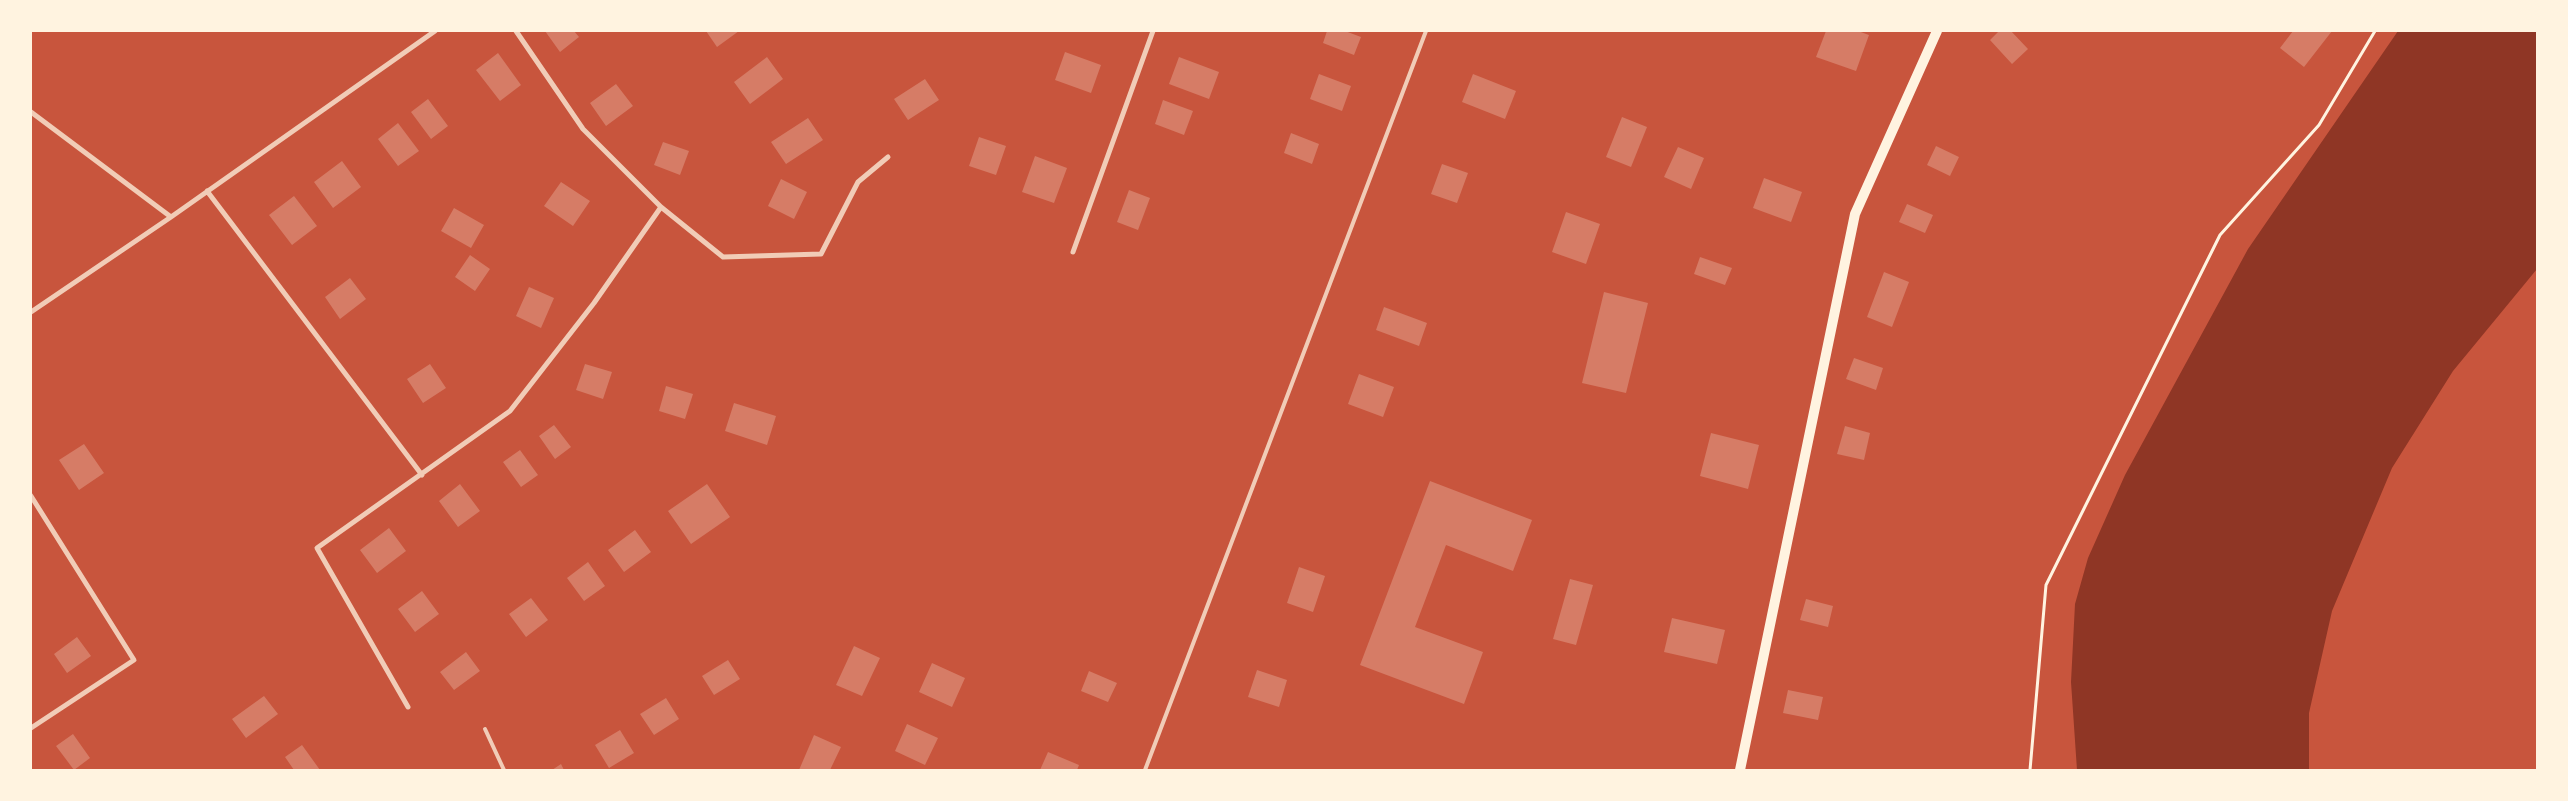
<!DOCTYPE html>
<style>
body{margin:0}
#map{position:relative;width:2568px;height:801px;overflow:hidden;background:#c8553d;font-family:Raleway,sans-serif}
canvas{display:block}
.frame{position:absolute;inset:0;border:32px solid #fff3e0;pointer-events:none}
</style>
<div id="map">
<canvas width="2568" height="801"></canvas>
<div class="frame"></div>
</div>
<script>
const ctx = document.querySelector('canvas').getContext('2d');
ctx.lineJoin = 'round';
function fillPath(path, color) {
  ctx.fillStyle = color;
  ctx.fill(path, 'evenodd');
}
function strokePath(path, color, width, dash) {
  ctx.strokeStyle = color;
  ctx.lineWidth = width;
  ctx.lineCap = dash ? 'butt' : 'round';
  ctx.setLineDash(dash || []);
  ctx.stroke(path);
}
fillPath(new Path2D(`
 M2398,31H2537V269L2453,371L2392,468L2332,611L2309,713V770H2077L2071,682L2075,604L2088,558L2125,475L2248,249Z`), '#8f3625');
fillPath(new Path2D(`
 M545,31H574L579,37L560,52Z
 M706,31H739L717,47Z
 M1327,31H1345L1361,37L1354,55L1323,43Z
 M1826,31H1858L1869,35L1856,71L1816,57Z
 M1999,31H2011L2028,49L2012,64L1990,40Z
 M2293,31H2332L2304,67L2280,48Z
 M1065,52L1101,65L1091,93L1055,80Z
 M498,53L521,85L500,101L476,70Z
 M767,57L783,79L750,104L734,82Z
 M1179,57L1219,72L1209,99L1169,84Z
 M1319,74L1351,86L1342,111L1310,99Z
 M1473,74L1516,91L1505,119L1462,102Z
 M925,79L939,100L908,120L894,99Z
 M616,84L633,106L606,126L590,103Z
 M428,99L448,126L431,139L411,112Z
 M1163,100L1193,111L1184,135L1155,124Z
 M1622,117L1647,127L1631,167L1606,157Z
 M808,118L823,140L786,164L771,142Z
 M398,123L419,151L398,166L378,139Z
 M1291,133L1319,144L1312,164L1284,153Z
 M979,137L1006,146L996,175L969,166Z
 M663,142L689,151L680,175L654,165Z
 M1936,146L1959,157L1950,176L1927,165Z
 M1678,147L1704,158L1691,189L1664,177Z
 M1035,156L1067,168L1054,203L1022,192Z
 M342,161L361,187L333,208L314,182Z
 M1442,164L1468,173L1457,203L1431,194Z
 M1764,178L1802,192L1791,222L1753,208Z
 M781,179L807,192L794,219L768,206Z
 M561,182L590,201L573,226L544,206Z
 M1129,190L1150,198L1138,230L1117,222Z
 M294,196L317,226L292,245L269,215Z
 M1907,204L1933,215L1925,233L1899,222Z
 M454,208L484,225L471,248L441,231Z
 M1566,212L1600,224L1586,264L1552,252Z
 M470,255L490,269L475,291L455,277Z
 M1700,257L1732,268L1725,285L1694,274Z
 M1884,272L1909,282L1892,327L1867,317Z
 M350,278L366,299L340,319L325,297Z
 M529,287L554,298L541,328L516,316Z
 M1604,292L1648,303L1626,393L1582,383Z
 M1384,307L1427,323L1419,346L1376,330Z
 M1854,358L1883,368L1876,390L1846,379Z
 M430,364L446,388L423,403L407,379Z
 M585,364L612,372L603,399L576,390Z
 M1359,374L1394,387L1383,417L1348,404Z
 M666,386L693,394L685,419L659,411Z
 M734,403L776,416L767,445L725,431Z
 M554,425L571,447L555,459L539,436Z
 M1845,426L1870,433L1864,460L1837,454Z
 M1711,433L1759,445L1748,489L1700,476Z
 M84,444L104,473L79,490L59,460Z
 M520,450L538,475L521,487L503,462Z
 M1430,481L1532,520L1513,571L1446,545L1415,627L1483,652L1464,704L1360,665Z
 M460,484L480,511L458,527L439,501Z
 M707,484L730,517L691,544L668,511Z
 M389,528L406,551L377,573L360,550Z
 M635,530L651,552L624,572L608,550Z
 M588,562L605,586L584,601L567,578Z
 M1299,567L1325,576L1313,612L1287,603Z
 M1570,579L1593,585L1576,645L1553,639Z
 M422,591L439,614L415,632L398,609Z
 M531,598L548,620L526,637L509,614Z
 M1806,599L1833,606L1828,627L1800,620Z
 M1672,618L1725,630L1717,664L1664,652Z
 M77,637L91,656L67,673L54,654Z
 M854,646L880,658L862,696L836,685Z
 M466,652L480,671L454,690L440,672Z
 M728,660L740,679L714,695L702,676Z
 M932,663L965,678L952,707L919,692Z
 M1257,670L1287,680L1279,707L1248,697Z
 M1089,671L1117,683L1108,702L1081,691Z
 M1788,690L1823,697L1818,720L1783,713Z
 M264,696L278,714L246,738L232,719Z
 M666,698L679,719L654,735L640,714Z
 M907,724L938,738L925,765L895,751Z
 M620,730L634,753L609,768L595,745Z
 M73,734L90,758L74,770L56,746Z
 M814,735L841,747L830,770H799Z
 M302,745L320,770H294L285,757Z
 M1048,752L1079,765L1077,770H1040Z
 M561,764L564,770H552Z`), '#d67c66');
strokePath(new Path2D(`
 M2030,770L2046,585L2220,235L2319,125L2375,31`), '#fff3e0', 3);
strokePath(new Path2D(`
 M485,729L504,770
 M1145,770L1426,31`), '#f1ccb7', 4);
strokePath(new Path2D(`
 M516,31L583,129L661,207
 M31,112L171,217
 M207,191L422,475
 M1073,252L1153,31
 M31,312L171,217L435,31
 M31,496L134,660L31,728
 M408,707L317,548L510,411L594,303L661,207L723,257L821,254L858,182L888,157`), '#f1ccb7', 5);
strokePath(new Path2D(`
 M1740,770L1855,214L1937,31`), '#fff3e0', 10);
</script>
